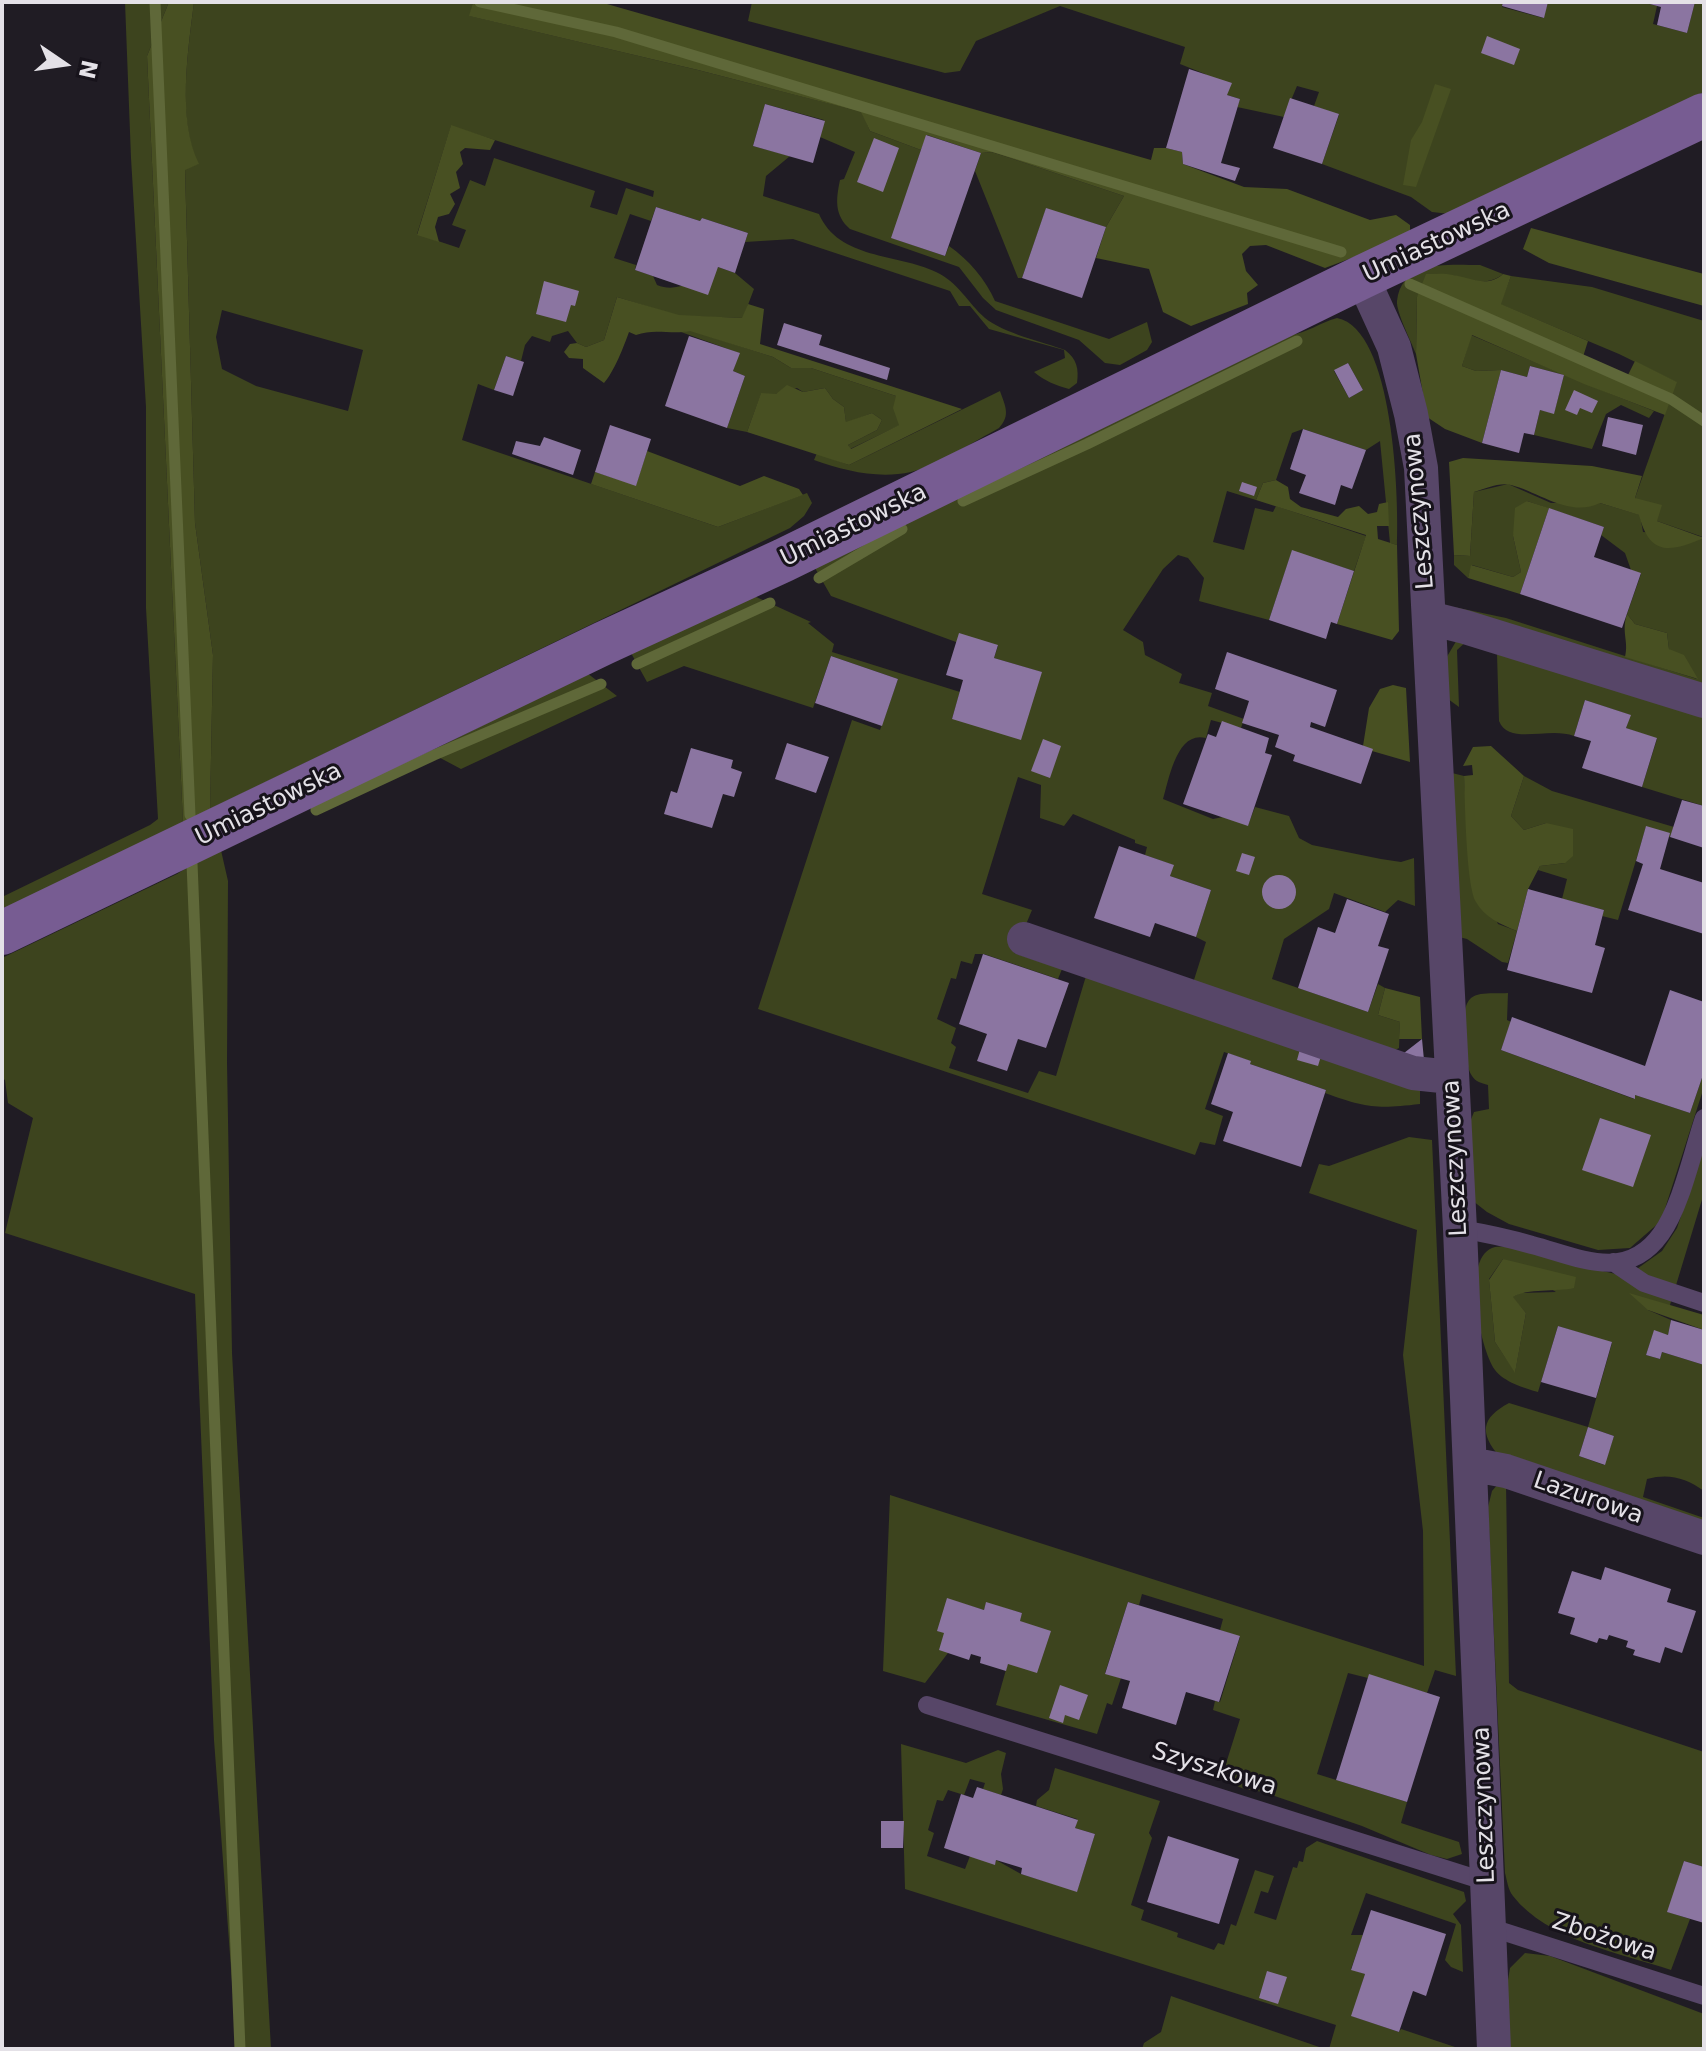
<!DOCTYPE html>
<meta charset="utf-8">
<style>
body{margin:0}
#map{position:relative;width:1706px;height:2051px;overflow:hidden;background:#201c24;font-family:"DejaVu Sans",sans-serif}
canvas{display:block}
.frame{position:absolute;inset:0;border:4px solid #e4e1e7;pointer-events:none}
.north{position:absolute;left:24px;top:24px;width:80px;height:80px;-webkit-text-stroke:6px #17131b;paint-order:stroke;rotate:103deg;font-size:22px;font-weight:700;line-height:32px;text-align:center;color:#e4e1e7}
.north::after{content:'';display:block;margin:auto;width:28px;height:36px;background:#e4e1e7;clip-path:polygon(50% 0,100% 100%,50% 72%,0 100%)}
</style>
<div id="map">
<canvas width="1706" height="2051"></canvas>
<div class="frame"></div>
<div class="north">N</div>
</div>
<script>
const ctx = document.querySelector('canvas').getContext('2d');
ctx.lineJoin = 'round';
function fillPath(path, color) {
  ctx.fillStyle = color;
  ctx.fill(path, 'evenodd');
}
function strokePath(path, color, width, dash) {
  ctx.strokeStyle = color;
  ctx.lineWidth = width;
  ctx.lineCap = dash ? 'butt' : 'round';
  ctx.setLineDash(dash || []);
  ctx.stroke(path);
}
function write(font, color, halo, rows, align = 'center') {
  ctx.font = font + ' "DejaVu Sans",sans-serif';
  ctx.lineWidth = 6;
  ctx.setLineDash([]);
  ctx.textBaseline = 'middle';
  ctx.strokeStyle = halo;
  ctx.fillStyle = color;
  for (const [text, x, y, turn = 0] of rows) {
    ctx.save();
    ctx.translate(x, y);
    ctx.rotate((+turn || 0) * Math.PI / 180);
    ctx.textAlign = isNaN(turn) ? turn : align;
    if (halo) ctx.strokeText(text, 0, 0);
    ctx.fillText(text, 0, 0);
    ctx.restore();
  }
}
fillPath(new Path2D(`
 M125,2H169L147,56L183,823L2,911V897L150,825L158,819L146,608V407L131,158Z
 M194,2H473L470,16L698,70L862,112L870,131L921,150L892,238L945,256L949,246C968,259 986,280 995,301L1109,339L1147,322L1152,342L1147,350L1120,365L1105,363L1079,340L996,310L983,298L959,267L850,229C834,215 836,199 840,180L844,179L855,152L820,137L824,120L765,104L753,146L790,156L766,176L763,196L819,214C839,260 897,253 936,272C958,282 968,303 985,318C1003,333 1043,342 1065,350C1077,359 1079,369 1077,383L1069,389C1055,385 1045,381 1034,372L1065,358L1064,350L989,329L970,306H959L950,291L793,239L745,242L748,233L702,218L700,221L656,207L651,221L630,214L614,258L636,265L635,270L653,276L657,285C679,294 698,278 718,267L735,273L754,289L743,318L679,316L617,297L604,340L586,347L577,343L568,331L552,336L550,342L532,336L525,345L521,361L506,356L494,390L478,384L462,440L718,527L807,493L812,503L804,516L790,528L210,809L213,655L195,523L185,169L198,164C177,119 188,51 194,2ZM451,126L654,191L653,197L626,188L617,215L590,207L595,191L494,158L485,186L470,180L452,225L466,230L459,248L417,234ZM222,310L363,350L348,411L256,386L222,369L216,337Z
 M752,2H1503L1502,7L1543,18L1548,2H1642L1657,6L1653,24L1687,33L1695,2H1704V92L1450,214L1432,212L1411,197L1322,164L1339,115L1314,106L1319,92L1297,86L1284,117L1237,107L1240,99L1227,95L1205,74L1180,64L1185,47L1060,6L976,41L960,71L945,73L748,21Z
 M992,152L1124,196L1106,227L1046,209L1022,278H1018L975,171L981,153Z
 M1480,265L1503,274C1487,287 1470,280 1452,275L1417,297L1416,354C1411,341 1396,312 1397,301C1402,259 1450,265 1480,265Z
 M1511,276L1592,287L1704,321V693L1454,607L1506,618L1697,679L1669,649L1667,633L1635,624L1627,614L1641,574L1631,570L1625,553L1601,535L1604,527L1527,501L1513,536L1521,572L1513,577L1472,565L1468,578L1454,565V555L1470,556L1474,492L1508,484L1551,503H1600L1640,515L1643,532L1703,537L1657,521L1635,498L1676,382L1619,354L1500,304Z
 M1337,318C1394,329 1399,498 1397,545L1390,543L1380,441L1366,450L1303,429L1292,433L1276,480L1263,483L1256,500L1227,491L1213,542L1244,550L1255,508L1273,512L1276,506L1366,536L1354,571L1292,551L1269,620L1199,601L1204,578L1188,558L1178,555L1163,569L1123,630L1143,642L1145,655L1182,674L1179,683L1212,693L1208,706L1244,719L1241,728L1211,720L1206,738C1177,730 1169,779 1163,799L1213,819L1223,817L1248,825L1255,807L1289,816L1299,838L1312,845L1381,859L1401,862L1414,858L1415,906L1398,900L1385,912L1334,893L1329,909L1284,939L1272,979L1368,1012L1378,984L1385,988L1378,1015L1400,1022L1399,1048L1395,1050L1193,983L1206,942L1196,937L1211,890L1170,876L1173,865L1145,855L1147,847L1135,843V840L1073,814L1064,826L1040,818L1041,785L1018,777L982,894L1032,910L1014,953L1062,969L1058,979L984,954H975L972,964L961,961L956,979L951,978L937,1019L956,1028L951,1043L956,1047L949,1068L1028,1093L1039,1071L1056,1076L1086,976L1420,1089V1104C1377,1109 1366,1108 1325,1093L1326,1090L1250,1064V1061L1224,1052L1205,1109L1223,1116L1215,1145L1200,1142L1195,1155L758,1009L852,720L880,730L898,679L831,656L813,708L684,666L647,682L631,653L754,596L811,622L808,623L834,644L832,652L960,692L952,719L1041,672L994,658L998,646L956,642L831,596L815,568L1290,335C1307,333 1319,323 1337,318ZM1348,363L1363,390L1349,398L1334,371Z
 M690,330L773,357L791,368H811L896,396L900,425L850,449L848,445L877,430L882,420L872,413L846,423L844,407L833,399L825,388L803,392L797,388L776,394H761L747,432L727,428L745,376L733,371L739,353L681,332Z
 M1471,335C1532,361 1592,387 1654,411L1649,418L1621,405L1606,414L1592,449L1534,435L1540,410L1554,413L1564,375L1530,366L1527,377L1501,370L1476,371L1462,366Z
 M1000,391C1005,406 1011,415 999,428C977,440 933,467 911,472C878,479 845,471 814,460L817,453L849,465Z
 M1458,638L1468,640L1457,650L1459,707L1448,699L1445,660Z
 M1497,654L1704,715V806L1642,787L1657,739L1626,728L1630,715L1585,700L1574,736C1549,726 1509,746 1499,721Z
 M587,673L617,696L461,769L429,752Z
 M1452,773L1464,776L1469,860L1498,924L1517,931L1508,963L1502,962L1467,939L1459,937Z
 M1524,776L1552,791L1674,827L1670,837L1646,827L1618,920L1602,916L1604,910L1562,899L1567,879L1538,870L1540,866L1565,863L1546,823L1524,830L1511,816Z
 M220,846L228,881L227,1062L232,1353L271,2049H237L214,1740L195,1294L5,1233L33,1118L8,1103L5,1080L2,1078V958L177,874Z
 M1508,993L1507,1020L1511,1022L1501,1050L1634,1099L1635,1095L1690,1113L1704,1072V1087L1661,1221L1630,1248L1598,1250L1509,1224L1487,1212L1473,1201L1468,1127L1474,1112L1489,1109L1488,1085C1481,1083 1476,1082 1472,1076C1463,1063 1458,1008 1471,998C1479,991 1497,994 1508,993Z
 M1409,1137L1432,1140L1456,1676L1435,1670L1427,1693L1369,1675L1368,1678L1348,1673L1317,1774L1407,1802L1401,1823L1459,1842L1462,1854L1447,1859L1431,1855L1362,1826L1263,1792L1244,1789L1221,1779H1216L1219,1772L1223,1773L1240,1719L1213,1710L1215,1701L1220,1702L1240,1637L1220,1630L1223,1619L1142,1594L1139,1605L1128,1602L1105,1673L1121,1678L1112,1705L1107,1703L1097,1734L996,1705L1022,1613L986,1603L984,1610L947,1599L944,1633L948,1653L925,1683L883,1671L890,1495L1424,1666L1423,1531L1403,1355L1417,1230L1309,1193L1319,1164L1329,1166Z
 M1704,1147V1193L1670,1305L1648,1310L1671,1320L1668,1335L1654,1331L1646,1355L1660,1359L1662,1352L1704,1365V1491C1686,1478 1669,1473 1647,1479L1643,1497L1704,1518V1549L1506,1483L1509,1683L1518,1690L1704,1752V1867L1684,1861L1668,1912L1690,1919L1671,1970C1620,1953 1547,1940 1513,1896C1508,1890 1507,1880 1505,1873L1488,1507L1492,1491L1498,1484L1500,1457C1479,1433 1481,1418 1509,1403L1588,1427L1612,1343L1558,1326L1538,1392C1524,1388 1504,1382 1495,1370C1480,1349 1460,1255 1495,1247C1518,1242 1596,1272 1627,1276L1662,1251L1677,1228ZM1503,1259L1556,1292L1520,1293L1512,1297L1526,1313L1515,1372L1495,1342L1489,1279ZM1588,1427L1614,1436L1604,1465L1579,1456Z
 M901,1744L966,1763L998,1750L1006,1753L1001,1774L1003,1789L1001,1795L983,1789L985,1783L970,1779L964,1795L948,1790L943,1801L937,1800L928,1830L934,1833L927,1856L965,1869L970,1856L995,1864L996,1860L1021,1874L1077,1891L1095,1834L1075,1828L1077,1819L1036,1806L1037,1800L1049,1790L1055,1768L1160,1801L1149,1833L1152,1838L1131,1905L1144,1910L1141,1920L1178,1933L1177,1937L1214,1950L1218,1943L1224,1945L1231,1924L1236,1926L1255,1870L1274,1876L1268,1893L1261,1891L1254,1913L1276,1920L1293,1867L1297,1868L1299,1861L1303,1862L1306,1848L1317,1841L1464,1892L1466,1901L1453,1914L1461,1925L1463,1972L1451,1967L1445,1960L1456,1924L1366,1893L1351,1935H1363L1351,1969L1365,1974L1352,2016L1399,2032L1401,2029L1455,2047V2049H1329L1336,2025L905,1889Z
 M1525,1953L1550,1956L1704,2014V2049H1509L1507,1986L1510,1968Z
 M1171,1996L1325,2049H1142L1144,2043L1161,2032Z`), '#3d441e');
fillPath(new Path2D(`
 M169,2H194C188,51 177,119 199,164L185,170L195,523L213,655L210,809L183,823L147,56Z
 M473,2H600L1151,160L1154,148H1166L1182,152L1183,164L1244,187L1287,189L1370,220L1396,215L1410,225V236L1325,268L1266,245L1250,246L1242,254L1246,271L1258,285L1247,293L1248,304L1191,326L1163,312L1149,269L1096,258L1106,227L1124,196L992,152L981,153L927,135L921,150L870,131L861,112L698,70L469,16Z
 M1435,84L1451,89L1416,187L1403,185L1411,140L1422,122Z
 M451,125L495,140L490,150L465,148L460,152L463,164L456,172L460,188L450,194L455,204L449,214L438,217L435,227L439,242L417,235Z
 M1531,228L1704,274V306L1549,263L1523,249Z
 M1426,274C1435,274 1445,273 1453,275C1472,278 1487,288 1503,274L1511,276L1501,304L1588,341L1582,360L1626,379L1635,361L1677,382L1665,415L1584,384L1472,335L1462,366L1476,371L1501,370L1482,443L1445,429L1427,417L1416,354L1417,297Z
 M617,297L679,315L742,318L748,304L764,309L760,344L962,409L849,465L747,432L761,393L776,394L787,385L803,392L825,388L833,399L844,407L846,422L872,413L882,420L877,430L848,445L851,449L899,425L893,408L896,396L811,368H791L773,357L690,331C671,335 655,328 636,335L629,332C624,346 614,372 604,383L583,368V359L569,358L564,352L570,344L577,343L586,347L604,340Z
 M647,451L740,486L764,476L799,489L803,495L718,527L591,484L595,472L636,485Z
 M1463,458L1592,466L1642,476L1635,498L1662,505L1657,521L1704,538C1670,552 1650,557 1639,515L1600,503C1570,518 1539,492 1511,485C1500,482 1484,489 1474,492L1470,556L1454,555L1449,462Z
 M1276,480L1288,487L1290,499L1301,507L1338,517L1346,509L1359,506L1368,514L1377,512L1379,504L1388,502L1389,526H1377L1378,539L1397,545L1399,631L1392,640L1337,624L1366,535L1256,500L1263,483Z
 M1527,501L1549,508L1520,594L1468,578L1471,565L1513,577L1521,572L1513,536L1515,508Z
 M1627,614L1635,624L1667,633L1669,649L1684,655L1698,679L1625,657C1629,641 1621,632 1627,614Z
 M1393,685L1406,688L1410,762L1372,751L1363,746L1369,708L1380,689Z
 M1491,746L1524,776L1511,816L1524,830L1546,823L1573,829V856L1565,863L1540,866L1528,889L1517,931C1502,925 1484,917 1476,902C1466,886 1465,799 1464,776L1473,775L1472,765L1463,766L1473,747Z
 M1385,988L1420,997L1422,1039H1399L1400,1022L1378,1015Z
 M1503,1259L1576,1277L1574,1288C1557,1292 1527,1288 1513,1297L1526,1313L1515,1373L1495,1342L1489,1280Z
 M1629,1293L1704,1315V1330L1648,1310Z`), '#485022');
strokePath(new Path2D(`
 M155,2L190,815
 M480,2L616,32L1341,252
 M1410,284L1671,399L1704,421
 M963,501L1087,444L1297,341
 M819,578L902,529
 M637,664L770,603
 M316,810L434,755L601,684
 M192,863L240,2049`), '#5f6839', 11);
fillPath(new Path2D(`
 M1503,2H1548L1544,18L1502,6Z
 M1695,2L1687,33L1657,25L1661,7L1646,3Z
 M1487,36L1520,49L1514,65L1481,53Z
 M1189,69L1232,83L1227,95L1240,99L1221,163L1240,168L1235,181L1183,164L1182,152L1166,148Z
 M1290,98L1339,114L1322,164L1273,148Z
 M765,104L825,121L813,163L753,146Z
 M926,135L981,153L945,256L891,238Z
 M874,138L899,148L883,192L857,182Z
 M656,207L700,221L702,218L748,233L735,273L718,267L708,295L635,270Z
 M1046,208L1106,227L1082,298L1022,278Z
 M544,281L579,291L575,306L571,305L566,322L536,314Z
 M784,323L822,335L819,345L890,368L887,380L777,345Z
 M689,336L740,353L733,371L745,376L727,428L665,406Z
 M506,356L524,362L513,396L494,390Z
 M1348,363L1363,390L1349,398L1334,370Z
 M1530,366L1564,375L1554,414L1540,410L1534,435L1524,433L1519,453L1482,443L1501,370L1527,377Z
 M1574,390L1598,401L1592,413L1580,408L1577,415L1565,410Z
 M1608,417L1643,425L1636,455L1602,446Z
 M610,425L651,439L636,486L595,472Z
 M1303,429L1366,450L1352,489L1341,485L1335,505L1299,493L1306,475L1290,469Z
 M544,437L581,450L573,475L512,454L516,441L540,446Z
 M1242,482L1257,487L1254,496L1239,491Z
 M1549,508L1604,527L1594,557L1641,573L1622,628L1520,594Z
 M1292,550L1354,571L1337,624L1331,622L1326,639L1269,620Z
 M959,633L998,645L994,658L1042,672L1021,740L952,719L963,680L946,675Z
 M1227,652L1337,690L1325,727L1311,722L1310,727L1373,749L1361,784L1293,761L1295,755L1275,747L1279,735L1242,723L1249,701L1215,689Z
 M831,656L898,679L882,726L815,703Z
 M1585,700L1631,715L1626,728L1657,738L1642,787L1582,768L1591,741L1574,736Z
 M1222,721L1269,738L1265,753L1272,755L1248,826L1183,804L1208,734L1216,737Z
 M1043,739L1061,746L1050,778L1031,771Z
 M787,743L829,757L816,793L775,779Z
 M691,748L733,760L731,768L742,772L734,797L723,794L712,828L664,814L671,791L677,793Z
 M1682,800L1704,806V848L1670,837Z
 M1646,826L1670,833L1660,869L1704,883V934L1628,910L1643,864L1636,861Z
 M1119,846L1174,865L1170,876L1211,890L1196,937L1155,923L1150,937L1094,918Z
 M1242,853L1255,857L1249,875L1236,871Z
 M1262 892a17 17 0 1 1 34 0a17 17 0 1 1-34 0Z
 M1528,889L1604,910L1595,945L1605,948L1592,993L1507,970Z
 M1347,899L1389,914L1378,946L1389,949L1368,1012L1298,988L1318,927L1335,933Z
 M983,954L1069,983L1046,1048L1018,1039L1007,1071L977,1061L987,1034L959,1024Z
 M1670,990L1704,1002V1072L1690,1113L1635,1095V1099L1501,1050L1512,1017L1645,1066Z
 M1422,1039L1424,1060L1404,1053Z
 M1300,1049L1321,1056L1318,1066L1297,1060Z
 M1228,1053L1251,1061L1250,1064L1326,1090L1301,1167L1223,1141L1233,1112L1211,1104Z
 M1600,1118L1651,1135L1633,1187L1582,1170Z
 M1671,1320L1704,1330V1365L1662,1352L1660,1359L1646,1355L1654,1330L1668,1335Z
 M1558,1326L1612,1342L1596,1398L1541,1382Z
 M1588,1427L1614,1436L1605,1465L1579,1456Z
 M1605,1567L1671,1589L1667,1602L1696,1611L1682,1653L1665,1647L1660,1663L1633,1655L1635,1650L1626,1647L1628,1641L1609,1635L1607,1640L1599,1638L1597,1643L1570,1634L1575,1618L1558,1613L1572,1571L1601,1580Z
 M947,1598L984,1610L986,1602L1022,1613L1020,1621L1051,1631L1037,1673L1008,1664L1006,1671L980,1663L981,1657L971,1654L969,1660L939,1650L944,1633L937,1631Z
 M1128,1602L1240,1636L1219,1702L1186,1692L1176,1725L1122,1708L1130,1681L1105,1674Z
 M1369,1674L1440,1697L1407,1802L1336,1780Z
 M1060,1685L1088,1695L1079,1720L1065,1715L1063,1723L1049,1718Z
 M977,1787L1078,1820L1075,1828L1095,1834L1077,1892L1021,1874L1022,1868L1019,1867L996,1860L995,1865L944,1848L961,1794L973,1798Z
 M881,1821H904L903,1848H881Z
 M1168,1836L1239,1859L1219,1924L1147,1902Z
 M1684,1861L1704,1867V1923L1667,1912Z
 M1371,1910L1446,1934L1426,1996L1413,1991L1399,2032L1351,2016L1365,1974L1351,1970Z
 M1267,1971L1287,1977L1278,2004L1259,1998Z`), '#8b75a1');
strokePath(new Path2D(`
 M1460,1229C1484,1233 1508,1238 1532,1245C1578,1257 1626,1283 1661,1234C1681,1207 1693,1150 1704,1118
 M1613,1262L1644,1283L1704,1303
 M927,1705L1487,1882
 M1489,1927L1704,1996`), '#574668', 18);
strokePath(new Path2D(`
 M1362,277L1394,347L1411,414L1421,468L1460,1229L1494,2049
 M1429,618L1465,627L1704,701
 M1024,939L1413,1073L1451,1077
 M1470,1464L1506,1471L1704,1538`), '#574668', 34);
strokePath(new Path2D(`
 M2,933L604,643L784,560L1362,277L1704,115`), '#775c92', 44);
write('24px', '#e4e1e7', '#17131b', [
 ["Umiastowska",1437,243,-25],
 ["Leszczynowa",1420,511,-95],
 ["Umiastowska",854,526,-26],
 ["Umiastowska",269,805,-26],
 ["Leszczynowa",1456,1158,-93],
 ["Lazurowa",1588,1499,19],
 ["Szyszkowa",1214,1770,17],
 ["Leszczynowa",1485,1805,-92],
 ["Zbożowa",1604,1938,18]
]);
</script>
